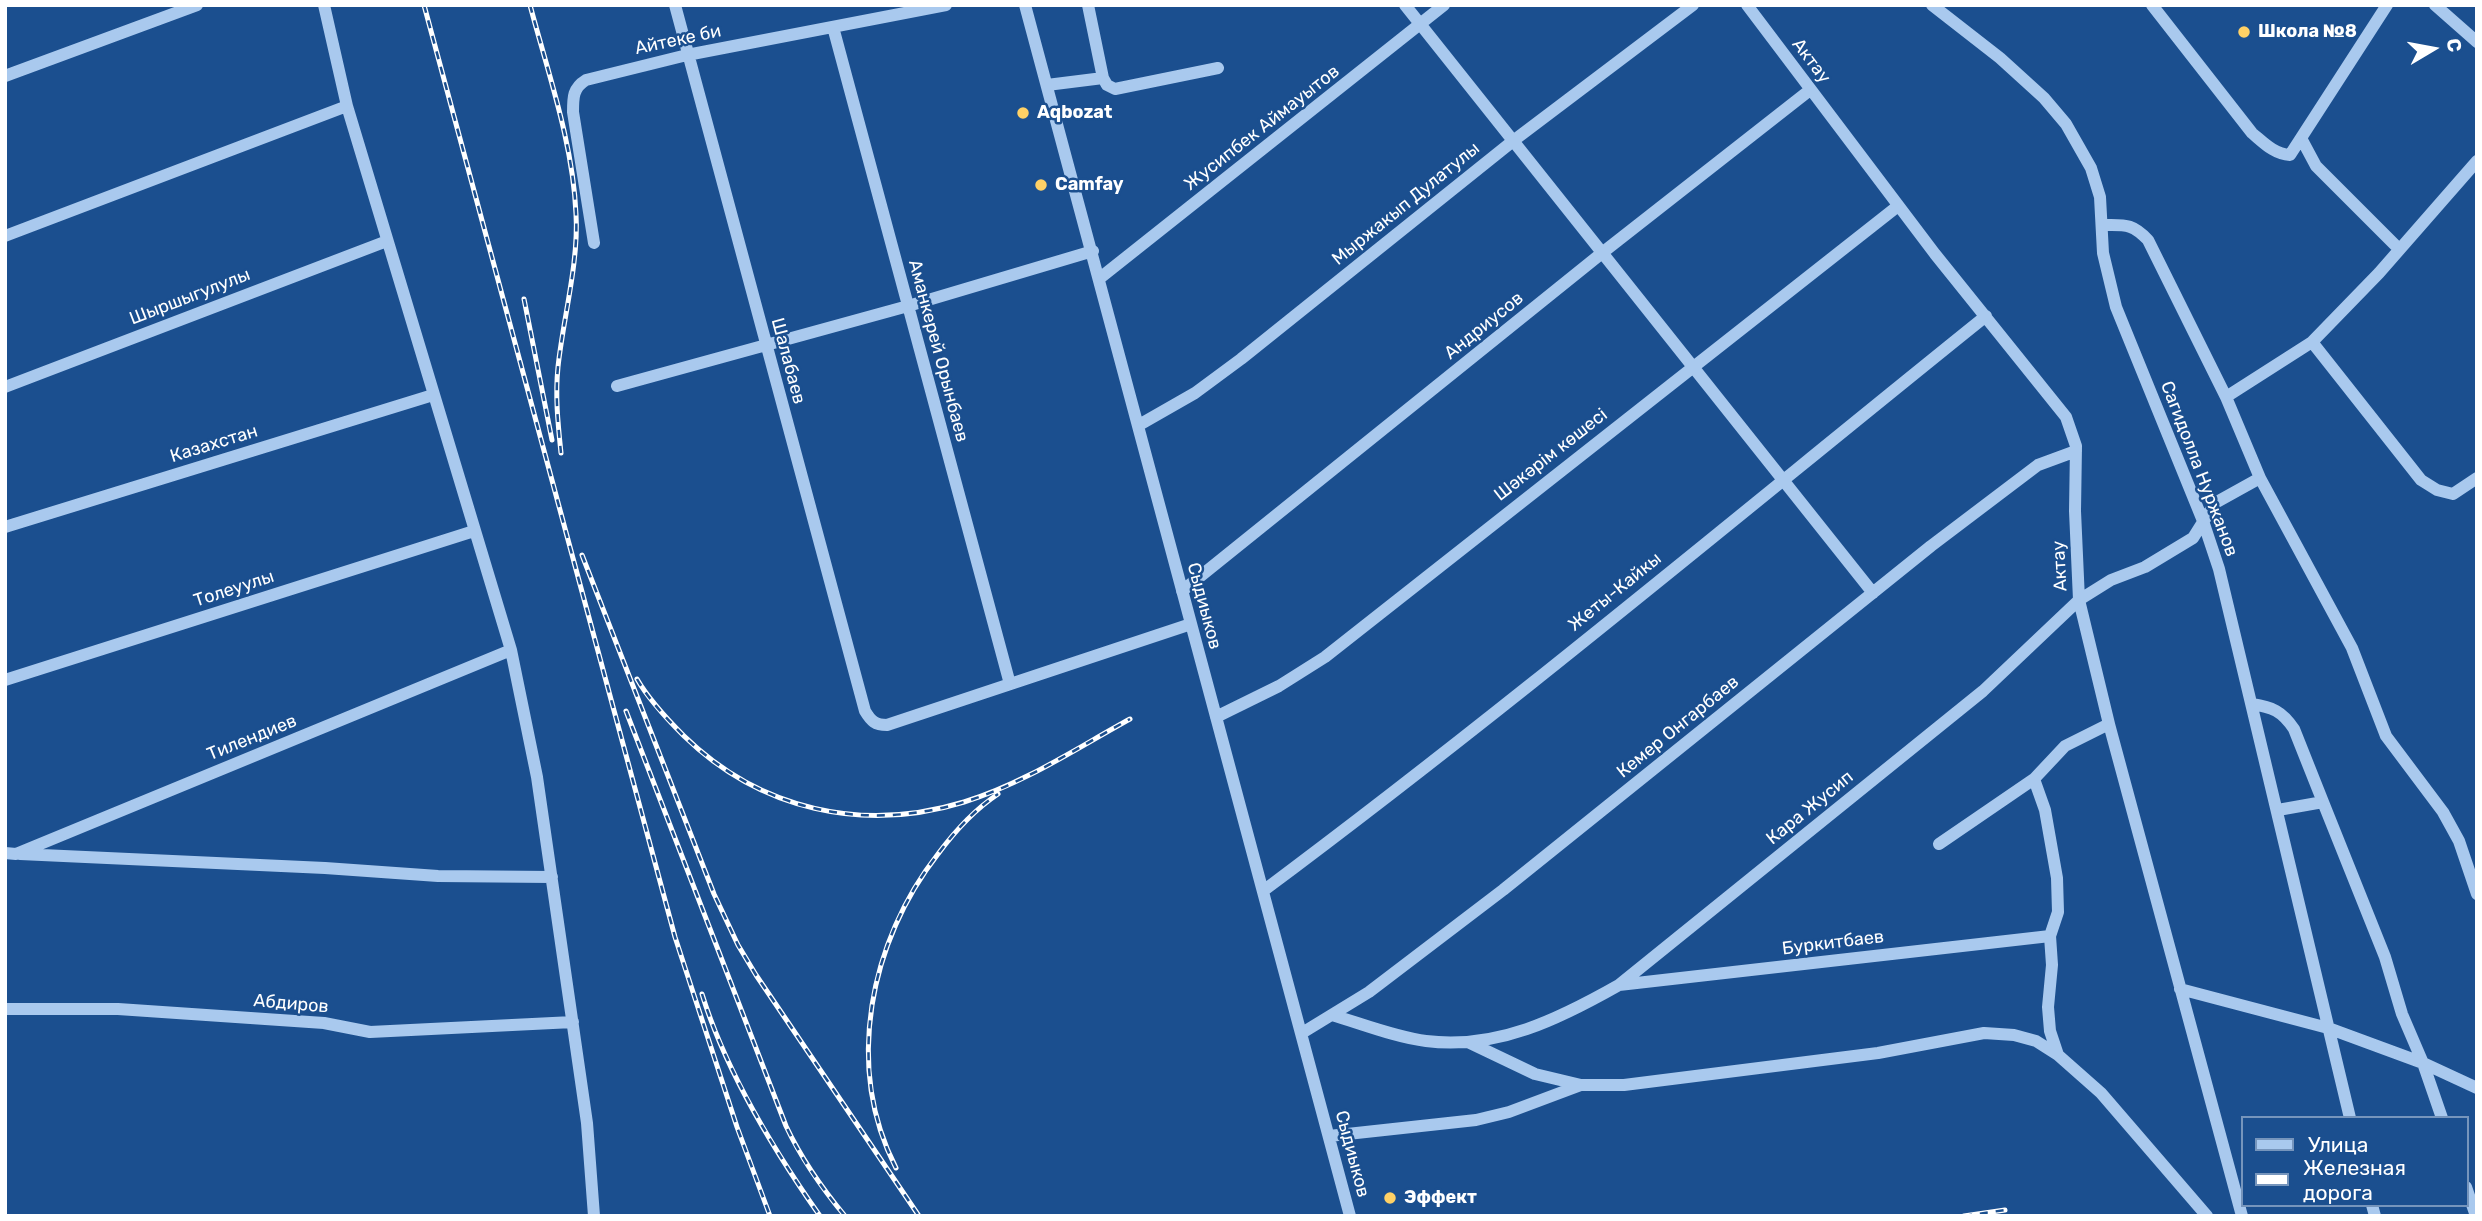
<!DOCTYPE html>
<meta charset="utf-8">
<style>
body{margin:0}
#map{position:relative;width:2482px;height:1221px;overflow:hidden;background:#1b4f8f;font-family:Rubik,sans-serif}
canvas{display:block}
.frame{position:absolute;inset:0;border:7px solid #fff;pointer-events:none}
.legend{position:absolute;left:2241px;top:1116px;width:228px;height:91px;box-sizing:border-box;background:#1b4f8f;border:2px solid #7695bc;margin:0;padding:9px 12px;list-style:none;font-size:21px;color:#fff}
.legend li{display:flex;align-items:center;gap:14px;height:35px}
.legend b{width:35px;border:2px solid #7695bc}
.north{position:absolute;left:2398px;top:14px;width:70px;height:70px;-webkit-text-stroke:5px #1b4f8f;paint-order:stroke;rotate:80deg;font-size:19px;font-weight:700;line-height:28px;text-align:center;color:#fff}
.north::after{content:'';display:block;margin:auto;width:24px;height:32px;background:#fff;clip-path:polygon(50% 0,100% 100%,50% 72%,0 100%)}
</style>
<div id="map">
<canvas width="2482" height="1221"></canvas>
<div class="frame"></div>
<ul class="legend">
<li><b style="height:9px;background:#a9c9ee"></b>Улица</li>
<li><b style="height:9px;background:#fff"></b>Железная дорога</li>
</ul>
<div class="north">С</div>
</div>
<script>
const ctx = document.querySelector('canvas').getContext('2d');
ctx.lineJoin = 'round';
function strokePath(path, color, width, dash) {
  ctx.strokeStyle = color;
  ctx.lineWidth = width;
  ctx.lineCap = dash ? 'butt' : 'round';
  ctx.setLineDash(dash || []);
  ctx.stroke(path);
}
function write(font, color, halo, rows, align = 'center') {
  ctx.font = font + ' Rubik,sans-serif';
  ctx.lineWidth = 5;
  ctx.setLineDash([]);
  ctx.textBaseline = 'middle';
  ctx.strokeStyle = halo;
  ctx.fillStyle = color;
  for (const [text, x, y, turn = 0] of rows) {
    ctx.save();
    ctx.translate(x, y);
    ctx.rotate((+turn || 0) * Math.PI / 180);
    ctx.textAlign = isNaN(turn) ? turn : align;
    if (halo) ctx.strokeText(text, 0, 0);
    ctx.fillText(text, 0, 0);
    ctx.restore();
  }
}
strokePath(new Path2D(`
 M324,5L347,106L511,650L537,777L587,1123L594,1216
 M675,5L865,711C871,721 875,725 887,725L1191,624
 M1025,5L1350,1216
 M1088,5L1103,78L1107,85L1115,89L1218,68
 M1405,5L1873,593
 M1747,5L1935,254L2066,417L2076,446L2075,511L2079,600L2109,724L2242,1216
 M1932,5L2000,58L2044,98L2066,124L2091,168L2100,197L2103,253L2116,307L2203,521L2219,569L2350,1118
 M2152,5L2252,133C2264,143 2274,154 2290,155L2387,5
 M2435,5L2477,42
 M833,27L1010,684
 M5,76L197,5
 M1047,85L1103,78
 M2301,138L2316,166L2399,249
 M2103,225C2125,225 2132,223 2148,240L2226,397L2260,478L2352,648L2386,736L2443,812L2459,841L2477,894
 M5,236L347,106
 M594,243L573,112C573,97 573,88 586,80L687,55L946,5
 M1100,278L1444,5
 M2312,342L2421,480L2437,490L2453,494L2477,478
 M617,386L908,306L1093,251
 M5,387L387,241
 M2226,397L2312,342L2379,273L2477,161
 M1139,425L1195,393L1241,359L1513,141L1693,5
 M5,527L433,395
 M1182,591L1602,253L1810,90
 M5,680L474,531
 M2252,704C2272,707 2282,711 2294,729L2323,802
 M1216,717L1279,686L1325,657L1898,206
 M2034,779L2045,810L2057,878L2058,912L2050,936L2052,965L2048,1007L2050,1031L2058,1055L2101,1093L2207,1216
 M2278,810L2323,802L2385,957L2402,1014L2423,1063L2442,1118
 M1939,844L2034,779L2065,746L2109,724
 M5,853L16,854L511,650
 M20,854L325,868L438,876L552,877
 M1263,891C1510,707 1746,509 1986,316
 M1619,985L2050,936
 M2180,989L2328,1028L2423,1063L2477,1088
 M5,1009H118L324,1023L370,1032L573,1022
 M1332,1015C1359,1023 1398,1038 1426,1041C1497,1050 1559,1019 1619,985L1983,691L2079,600L2111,580L2145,567L2193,538L2215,503L2260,478
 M1302,1033L1369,992L1503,890L1931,546L2038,465L2076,451
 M1468,1042L1535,1074L1581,1085H1624L1878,1053L1984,1033L2014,1035L2036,1041L2058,1055
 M1329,1136L1476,1120L1509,1112L1581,1085
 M2466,1187L2476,1216
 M2372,1205L2375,1216`), '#a9c9ee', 12);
const rail = new Path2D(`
 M424,5L675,937L737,1127L770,1216
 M530,5C548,73 573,143 576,214C579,262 563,319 558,367C555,396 558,424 561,453
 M524,299L552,440
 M582,555L714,894L738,945L756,975L919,1216
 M637,679C649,700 667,719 684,736C760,810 863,833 964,802C1023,784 1077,748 1130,719
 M626,711L786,1126C802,1160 821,1187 845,1216
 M702,994C725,1069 775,1152 820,1216
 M896,1168C844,1066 870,941 938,854C955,831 974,810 998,794
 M1964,1216L2005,1210`);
strokePath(rail, '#fff', 5);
strokePath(rail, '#1b4f8f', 2.5, [8]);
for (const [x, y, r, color] of [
 [2244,32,7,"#ffd166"],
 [1023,113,7,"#ffd166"],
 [1041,185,7,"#ffd166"],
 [1390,1198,7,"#ffd166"]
]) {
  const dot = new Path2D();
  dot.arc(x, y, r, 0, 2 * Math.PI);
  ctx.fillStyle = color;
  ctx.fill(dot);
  strokePath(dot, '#1b4f8f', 2.5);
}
write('bold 18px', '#fff', '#1b4f8f', [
 ["Школа №8",2258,32],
 ["Aqbozat",1037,113],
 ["Camfay",1055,185],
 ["Эффект",1404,1198]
], 'left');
write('18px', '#fff', '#1b4f8f', [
 ["Айтеке би",678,40,-12],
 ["Актау",1811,61,53],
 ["Жусипбек Аймауытов",1262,128,-38],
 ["Мыржакып Дулатулы",1406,204,-39],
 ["Шыршыгулулы",190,297,-21],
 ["Андриусов",1484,326,-39],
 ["Аманкерей Орынбаев",938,351,75],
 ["Шалабаев",788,361,75],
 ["Казахстан",214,444,-17],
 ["Шәкәрім көшесі",1551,455,-38],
 ["Сагидолла Нуржанов",2199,469,69],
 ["Актау",2060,566,-93],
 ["Толеуулы",234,589,-18],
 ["Жеты-Кайкы",1615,592,-39],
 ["Сыдиыков",1204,606,75],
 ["Кемер Онгарбаев",1678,727,-39],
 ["Тилендиев",252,738,-22],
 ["Кара Жусип",1810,808,-39],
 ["Буркитбаев",1833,943,-7],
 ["Абдиров",291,1004,5],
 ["Сыдиыков",1352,1154,75]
]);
</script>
